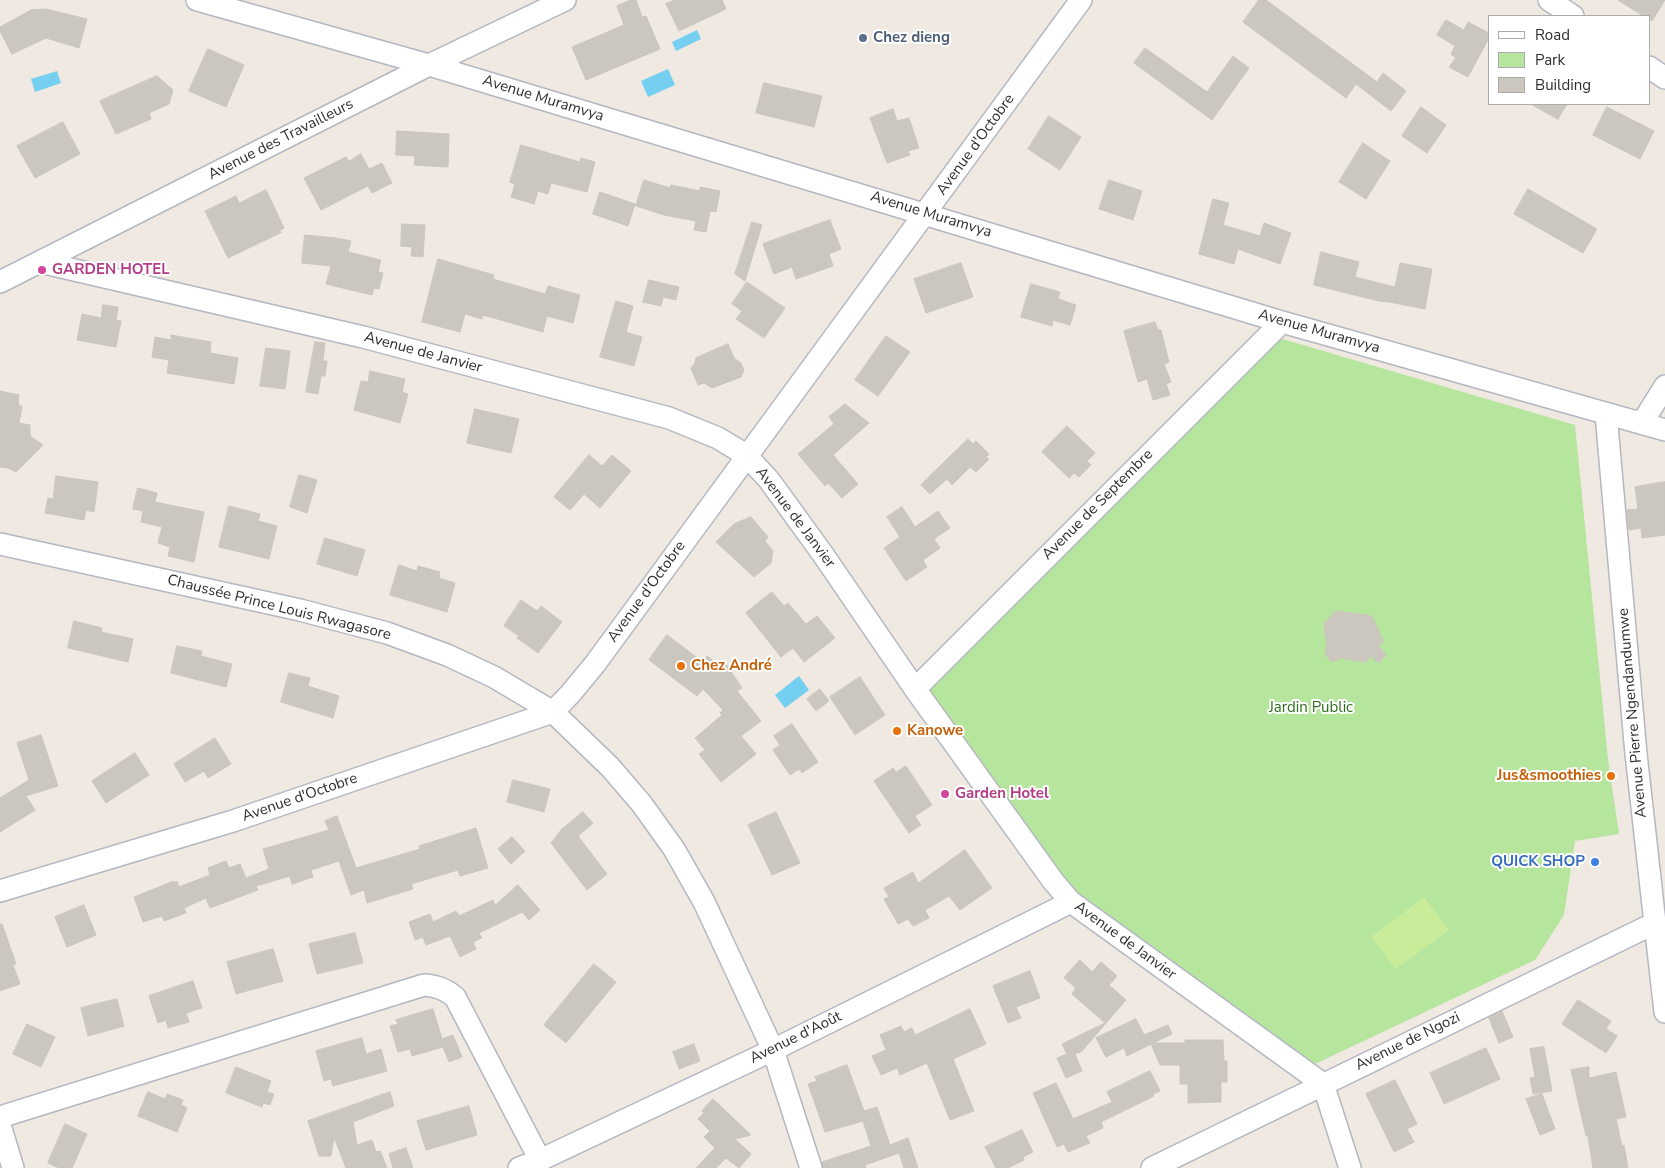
<!DOCTYPE html>
<meta charset="utf-8">
<style>
body{margin:0}
#map{position:relative;width:1665px;height:1168px;overflow:hidden;background:#efe9e1;font-family:"Nunito Sans",sans-serif}
canvas{display:block}
.legend{position:absolute;left:1488px;top:15px;width:162px;height:90px;box-sizing:border-box;background:#fff;border:1px solid #ababab;margin:0;padding:6px 9px;list-style:none;font-size:15px;color:#2e2e2e}
.legend li{display:flex;align-items:center;gap:10px;height:25px}
.legend b{width:25px;border:1px solid #ababab}
</style>
<div id="map">
<canvas width="1665" height="1168"></canvas>
<ul class="legend">
<li><b style="height:6px;background:#fff"></b>Road</li>
<li><b style="height:14px;background:#b6e59e"></b>Park</li>
<li><b style="height:14px;background:#cbc7bf"></b>Building</li>
</ul>
</div>
<script>
const ctx = document.querySelector('canvas').getContext('2d');
ctx.lineJoin = 'round';
function fillPath(path, color) {
  ctx.fillStyle = color;
  ctx.fill(path, 'evenodd');
}
function strokePath(path, color, width, dash) {
  ctx.strokeStyle = color;
  ctx.lineWidth = width;
  ctx.lineCap = dash ? 'butt' : 'round';
  ctx.setLineDash(dash || []);
  ctx.stroke(path);
}
function write(font, color, halo, rows, align = 'center') {
  ctx.font = font + ' "Nunito Sans",sans-serif';
  ctx.lineWidth = 4;
  ctx.setLineDash([]);
  ctx.textBaseline = 'middle';
  ctx.strokeStyle = halo;
  ctx.fillStyle = color;
  for (const [text, x, y, turn = 0] of rows) {
    ctx.save();
    ctx.translate(x, y);
    ctx.rotate((+turn || 0) * Math.PI / 180);
    ctx.textAlign = isNaN(turn) ? turn : align;
    if (halo) ctx.strokeText(text, 0, 0);
    ctx.fillText(text, 0, 0);
    ctx.restore();
  }
}
fillPath(new Path2D(`
 M1276,337L1575,425L1608,759L1619,834L1575,841L1564,915L1535,960L1315,1064L1077,897L923,687Z`), '#b6e59e');
fillPath(new Path2D(`
 M1424,897L1449,930L1396,969L1371,937Z`), '#c9ec9a');
fillPath(new Path2D(`
 M697,30L701,39L676,51L672,42Z
 M668,69L675,85L648,97L641,81Z
 M57,71L61,83L35,92L31,79Z
 M799,676L809,690L785,708L775,695Z`), '#75cff0');
const building = new Path2D(`
 M631,0H636L642,17L646,16L660,49L586,80L572,47L624,25L617,6Z
 M675,0H722L726,9L679,31L666,4Z
 M1259,0H1266L1377,82L1383,73L1406,91L1391,111L1356,84L1346,98L1243,22Z
 M1618,0H1665L1652,21L1649,19V16H1644Z
 M46,9L87,19L79,48L46,38L12,54L0,31V27L31,10Z
 M1446,20L1464,30L1468,22L1489,33V38L1468,77L1449,67L1456,58L1451,54L1455,46L1437,35Z
 M1145,48L1207,92L1233,56L1249,68L1212,120L1134,63Z
 M208,49L244,65L226,107L189,91Z
 M157,76L173,90L169,104L149,113L151,119L116,134L100,101Z
 M764,83L822,96L814,127L756,113Z
 M1531,104H1567L1558,119Z
 M1421,107L1446,125L1427,153L1402,136Z
 M1607,107L1654,131L1640,159L1593,135Z
 M893,109L897,121L909,118L919,148L908,151L910,155L887,163L870,118Z
 M1049,116L1081,137L1060,170L1028,149Z
 M63,122L80,154L35,178L17,146Z
 M397,131L449,134L448,167L414,165L415,156L396,155Z
 M1363,143L1390,161L1366,199L1339,182Z
 M521,145L580,162L581,158L595,162L587,192L551,183L548,194L538,191L534,204L511,197L515,184L510,182Z
 M361,154L369,169L382,163L392,183L372,193L368,186L321,210L304,178L346,157L349,161Z
 M644,180L670,188L671,185L700,191V187L720,191L716,212L710,211L706,232L694,230L696,221L664,215L636,206Z
 M1109,180L1142,191L1133,220L1099,209Z
 M1528,189L1597,229L1583,253L1514,214Z
 M266,190L284,228L277,232H282L228,258L205,211L236,196L239,203Z
 M600,192L635,204L628,226L593,214Z
 M1213,199L1229,203L1223,225L1260,236L1264,223L1291,233L1280,264L1238,249L1234,264L1199,254Z
 M830,220L841,249L829,254L833,266L796,279L792,267L774,274L763,244Z
 M752,222L762,225L745,281L735,274Z
 M402,224L425,225L423,257L411,256L412,247L401,246Z
 M305,235L336,238L351,241L348,252L381,260L378,272L383,273L379,289L374,288L372,295L326,284L331,266L302,263Z
 M1321,252L1359,262L1355,277L1395,287L1400,263L1432,269L1425,309L1384,301L1383,302L1314,285Z
 M438,259L494,275L493,279L545,294L548,286L580,295L573,323L547,316L543,332L483,315L482,319L465,314L460,332L422,322Z
 M961,263L973,297L926,313L914,279Z
 M649,280L679,287L676,300L663,297L661,306L643,302Z
 M747,282L785,308L764,338L736,319L742,311L732,304Z
 M1031,284L1060,292L1058,299L1076,305L1070,325L1053,320L1052,326L1021,317Z
 M616,301L633,306L626,332L642,337L634,366L600,357Z
 M103,305L118,307L116,320L121,321L116,347L77,340L82,314L101,318Z
 M1155,322L1158,330H1161L1169,362L1164,364L1171,382L1166,384L1170,395L1153,400L1147,379L1138,382L1124,331Z
 M171,335L211,342L210,353L238,358L234,384L167,373L169,360L152,357L155,337L171,340Z
 M886,336L910,352L878,396L855,380Z
 M315,342L325,343L323,361H327L325,376H321L318,394L306,392Z
 M728,344L734,358L741,363L744,370L741,377L712,388L704,383L698,385L691,368L695,363L696,358Z
 M266,348L290,351L285,389L260,386Z
 M370,371L405,379L402,392L408,394L400,423L354,410L361,381L368,382Z
 M0,391L19,395L18,404L22,407L19,423L30,425V436L43,445L16,472L8,468L0,467Z
 M845,404L869,423L833,455L858,484L842,498L828,483L825,486L798,454L834,424L829,417Z
 M475,409L519,419L511,453L467,443Z
 M1067,426L1095,453L1087,461L1091,465L1079,477L1074,473L1069,478L1042,452Z
 M968,439L973,444L976,441L989,454L986,457L989,459L976,472L970,467L952,485L947,479L930,494L921,485Z
 M589,455L602,466L612,455L631,471L600,508L584,494L570,510L554,497Z
 M299,475L317,480L307,513L290,507Z
 M56,476L98,482L94,512L86,510L84,520L45,513L48,498L53,499Z
 M1665,482V535L1642,538L1641,528L1629,530L1627,510L1638,509L1635,487Z
 M138,488L157,493L155,502L204,512L194,562L168,556L170,547L158,543L162,527L141,522L143,511L133,509Z
 M229,506L260,514L258,521L277,526L269,559L219,547Z
 M902,507L915,527L938,511L950,528L934,539L940,548L923,560L927,567L906,581L884,548L900,537L887,517Z
 M751,517L768,537L765,541L773,551L771,563L754,577L716,542L734,524Z
 M325,538L365,550L357,576L317,564Z
 M399,565L417,571L418,566L440,572L439,578L455,583L447,612L390,595Z
 M772,592L784,606L788,603L806,624L817,616L835,638L804,662L793,648L781,657L746,613Z
 M521,600L537,611L541,606L562,622L538,653L517,638L519,636L504,626Z
 M1336,611L1372,616L1383,641L1378,646L1386,654L1379,663L1370,656L1366,662L1341,658L1332,662L1325,654L1327,645L1324,624Z
 M74,621L102,628L101,632L133,639L128,662L68,648Z
 M667,635L703,662L707,656L723,668L726,664L742,688L737,691L761,721L741,736L756,754L721,782L699,754L705,750L695,738L722,715L720,713L723,710L703,689L697,696L649,660Z
 M177,646L202,651L201,656L232,664L226,687L171,673Z
 M289,673L310,678L308,686L339,696L333,718L281,702Z
 M860,677L885,715L855,735L830,697Z
 M820,689L829,701L816,711L807,699Z
 M792,724L818,762L802,773L799,769L790,775L773,750L780,745L774,736Z
 M41,735L58,786L26,796L35,810L0,832V798L29,780L17,743Z
 M215,738L231,764L208,778L204,771L185,782L174,764Z
 M135,753L149,775L106,803L92,781Z
 M906,766L932,805L915,816L921,825L909,833L874,781L893,768L896,772Z
 M513,780L550,789L544,812L507,802Z
 M583,812L593,823L578,836L607,874L587,890L551,843L561,830Z
 M776,812L800,863L772,875L748,825Z
 M337,816L356,868L420,849L419,846L476,828L488,868L460,876L458,870L411,884L413,889L367,903L364,890L351,895L339,861L311,870L313,877L292,884L290,876L256,886L258,890L210,908L206,898L184,908L186,913L164,921L162,916L143,922L134,897L174,881V883L177,881L179,887L210,875L208,868L226,861L229,868L240,864L246,878L269,869L263,849L329,830L325,821Z
 M512,837L525,851L511,864L498,849Z
 M965,850L992,888L960,910L949,896L925,910L929,918L913,926L908,919L898,924L884,899L889,897L884,888L913,872L918,883Z
 M518,885L540,910L529,920L522,912L479,933L482,938L473,942L476,949L460,957L450,936L426,945L423,937L415,940L409,922L430,914L433,922L456,911L459,916L493,900L495,905Z
 M84,905L96,935L67,947L55,917Z
 M0,924H2L16,964L13,965L20,984L0,991Z
 M355,933L363,963L317,974L309,944Z
 M273,949L283,981L236,994L227,962Z
 M1080,960L1092,972L1101,962L1117,976L1109,985L1126,1000L1082,1051L1075,1054L1082,1071L1066,1078L1057,1058L1067,1054L1062,1044L1105,1023L1072,994L1076,988L1064,978Z
 M594,964L616,982L566,1043L544,1025Z
 M1030,971L1040,998L1016,1007L1021,1018L1008,1023L993,986Z
 M193,981L202,1008L186,1013L189,1022L168,1028L166,1020L158,1023L149,996Z
 M117,999L124,1026L88,1036L81,1008Z
 M1578,1000L1611,1021L1606,1029L1617,1036L1606,1053L1562,1024Z
 M433,1009L442,1039L453,1035L462,1057L449,1062L443,1047L412,1056L410,1049L398,1052L390,1026L398,1024L396,1020Z
 M970,1009L986,1044L953,1059L974,1111L950,1120L927,1063L900,1075L897,1068L881,1075L872,1056L886,1050L880,1035L901,1026L904,1032L912,1028L915,1035Z
 M1502,1011L1513,1037L1499,1043L1489,1018Z
 M1136,1019L1144,1035L1168,1025L1172,1034L1153,1043H1185V1040H1223L1224,1061H1227V1082H1221V1102L1188,1103V1084H1180V1065H1160L1151,1044L1127,1056L1124,1048L1106,1057L1096,1038Z
 M27,1024L55,1037L41,1067L13,1054Z
 M362,1038L366,1054L381,1049L387,1071L333,1086L331,1079L324,1081L316,1051Z
 M694,1044L700,1061L679,1069L673,1052Z
 M1544,1047L1552,1091L1533,1094L1530,1078L1535,1077L1530,1049Z
 M1486,1048L1500,1079L1444,1104L1430,1073Z
 M847,1065L864,1111L877,1107L890,1145L908,1138L918,1168H904L899,1153L865,1165L866,1168H823L822,1162L871,1146L863,1121L825,1132L808,1084L817,1081L815,1077Z
 M236,1067L271,1081L267,1092L274,1094L270,1105L263,1103L262,1107L226,1093Z
 M1589,1067V1078L1616,1072L1626,1117L1616,1119L1622,1146L1624,1145L1628,1168H1593L1588,1136H1586L1571,1070Z
 M1150,1071L1160,1091L1153,1094L1154,1096L1101,1122L1103,1128L1086,1136L1090,1143L1068,1152L1064,1144L1057,1147L1033,1093L1056,1083L1073,1119L1112,1102L1107,1092Z
 M1395,1080L1417,1124L1407,1129L1414,1142L1394,1152L1366,1094Z
 M148,1092L165,1099L167,1094L183,1100L181,1105L187,1108L177,1132L138,1116Z
 M390,1092L394,1106L353,1122L357,1145L372,1140L376,1152L380,1151L387,1168H346L334,1137L331,1156H319L308,1121Z
 M1542,1094L1555,1129L1540,1135L1526,1099Z
 M713,1099L751,1135L735,1139L751,1154L739,1168L726,1158L716,1168H696L715,1148L704,1137L710,1131L698,1119L704,1113L702,1111Z
 M469,1106L477,1135L426,1150L417,1121Z
 M65,1124L87,1134L72,1168H59L48,1163Z
 M1022,1130L1033,1152L1023,1157L1024,1160L1008,1168H996L985,1147Z
 M406,1148L413,1168H393L389,1154Z`);
fillPath(building, '#cbc7bf');
strokePath(building, '#cbc5ba', 1);
const minor = new Path2D(`
 M197,0L429,65L1282,322L1665,430
 M1549,0L1573,16
 M1649,67L1665,78
 M40,262L363,337L669,418L718,438L746,455L769,480L822,553L915,689L1053,881L1071,902L1323,1084L1350,1168
 M0,282L429,65L565,0
 M1606,414L1636,754L1665,1012
 M1642,423L1665,386
 M0,544L300,610L387,633L447,655L494,677L553,712L610,767L641,803L674,849L704,902L773,1050L811,1168
 M915,689L1282,322
 M0,891L233,821L553,712L571,693L595,664C756,442 920,222 1081,0
 M0,1117L424,985C437,986 445,989 455,997L540,1160
 M0,1125L13,1168
 M519,1168L540,1160L773,1050L1071,902
 M1152,1168L1655,923L1665,929`);
strokePath(minor, '#b4b7c1', 24);
strokePath(minor, '#fff', 21);
for (const [x, y, r, color] of [
 [863,38,5,"#5c6f8a"],
 [42,270,5,"#d1479c"],
 [681,666,5,"#e8710a"],
 [897,731,5,"#e8710a"],
 [1611,776,5,"#e8710a"],
 [945,794,5,"#d1479c"],
 [1595,862,5,"#3f7fe0"]
]) {
  const dot = new Path2D();
  dot.arc(x, y, r, 0, 2 * Math.PI);
  ctx.fillStyle = color;
  ctx.fill(dot);
  strokePath(dot, '#fff', 2);
}
write('bold 15px', '#4e5e75', '#fff', [
 ["Chez dieng",873,38]
], 'left');
write('15px', '#2e2e2e', '#fff', [
 ["Avenue Muramvya",543,99,17],
 ["Avenue des Travailleurs",281,140,-27],
 ["Avenue d'Octobre",976,145,-54],
 ["Avenue Muramvya",931,215,17],
 ["Avenue Muramvya",1319,332,16],
 ["Avenue de Janvier",423,353,15],
 ["Avenue de Septembre",1098,505,-45],
 ["Avenue de Janvier",795,518,53],
 ["Avenue d'Octobre",647,592,-54],
 ["Chaussée Prince Louis Rwagasore",279,608,14],
 ["Avenue Pierre Ngendandumwe",1633,713,-95],
 ["Avenue d'Octobre",300,798,-19],
 ["Avenue de Janvier",1125,941,36],
 ["Avenue d'Août",796,1038,-26],
 ["Avenue de Ngozi",1408,1042,-26]
]);
write('bold 15px', '#b23c85', '#fff', [
 ["GARDEN HOTEL",52,270],
 ["Garden Hotel",955,794]
], 'left');
write('bold 15px', '#c56008', '#fff', [
 ["Chez André",691,666],
 ["Kanowe",907,731],
 ["Jus&smoothies",1601,776,"right"]
], 'left');
write('15px', '#2c6e1b', '#fff', [
 ["Jardin Public",1311,708]
]);
write('bold 15px', '#366cbe', '#fff', [
 ["QUICK SHOP",1585,862]
], 'right');
</script>
